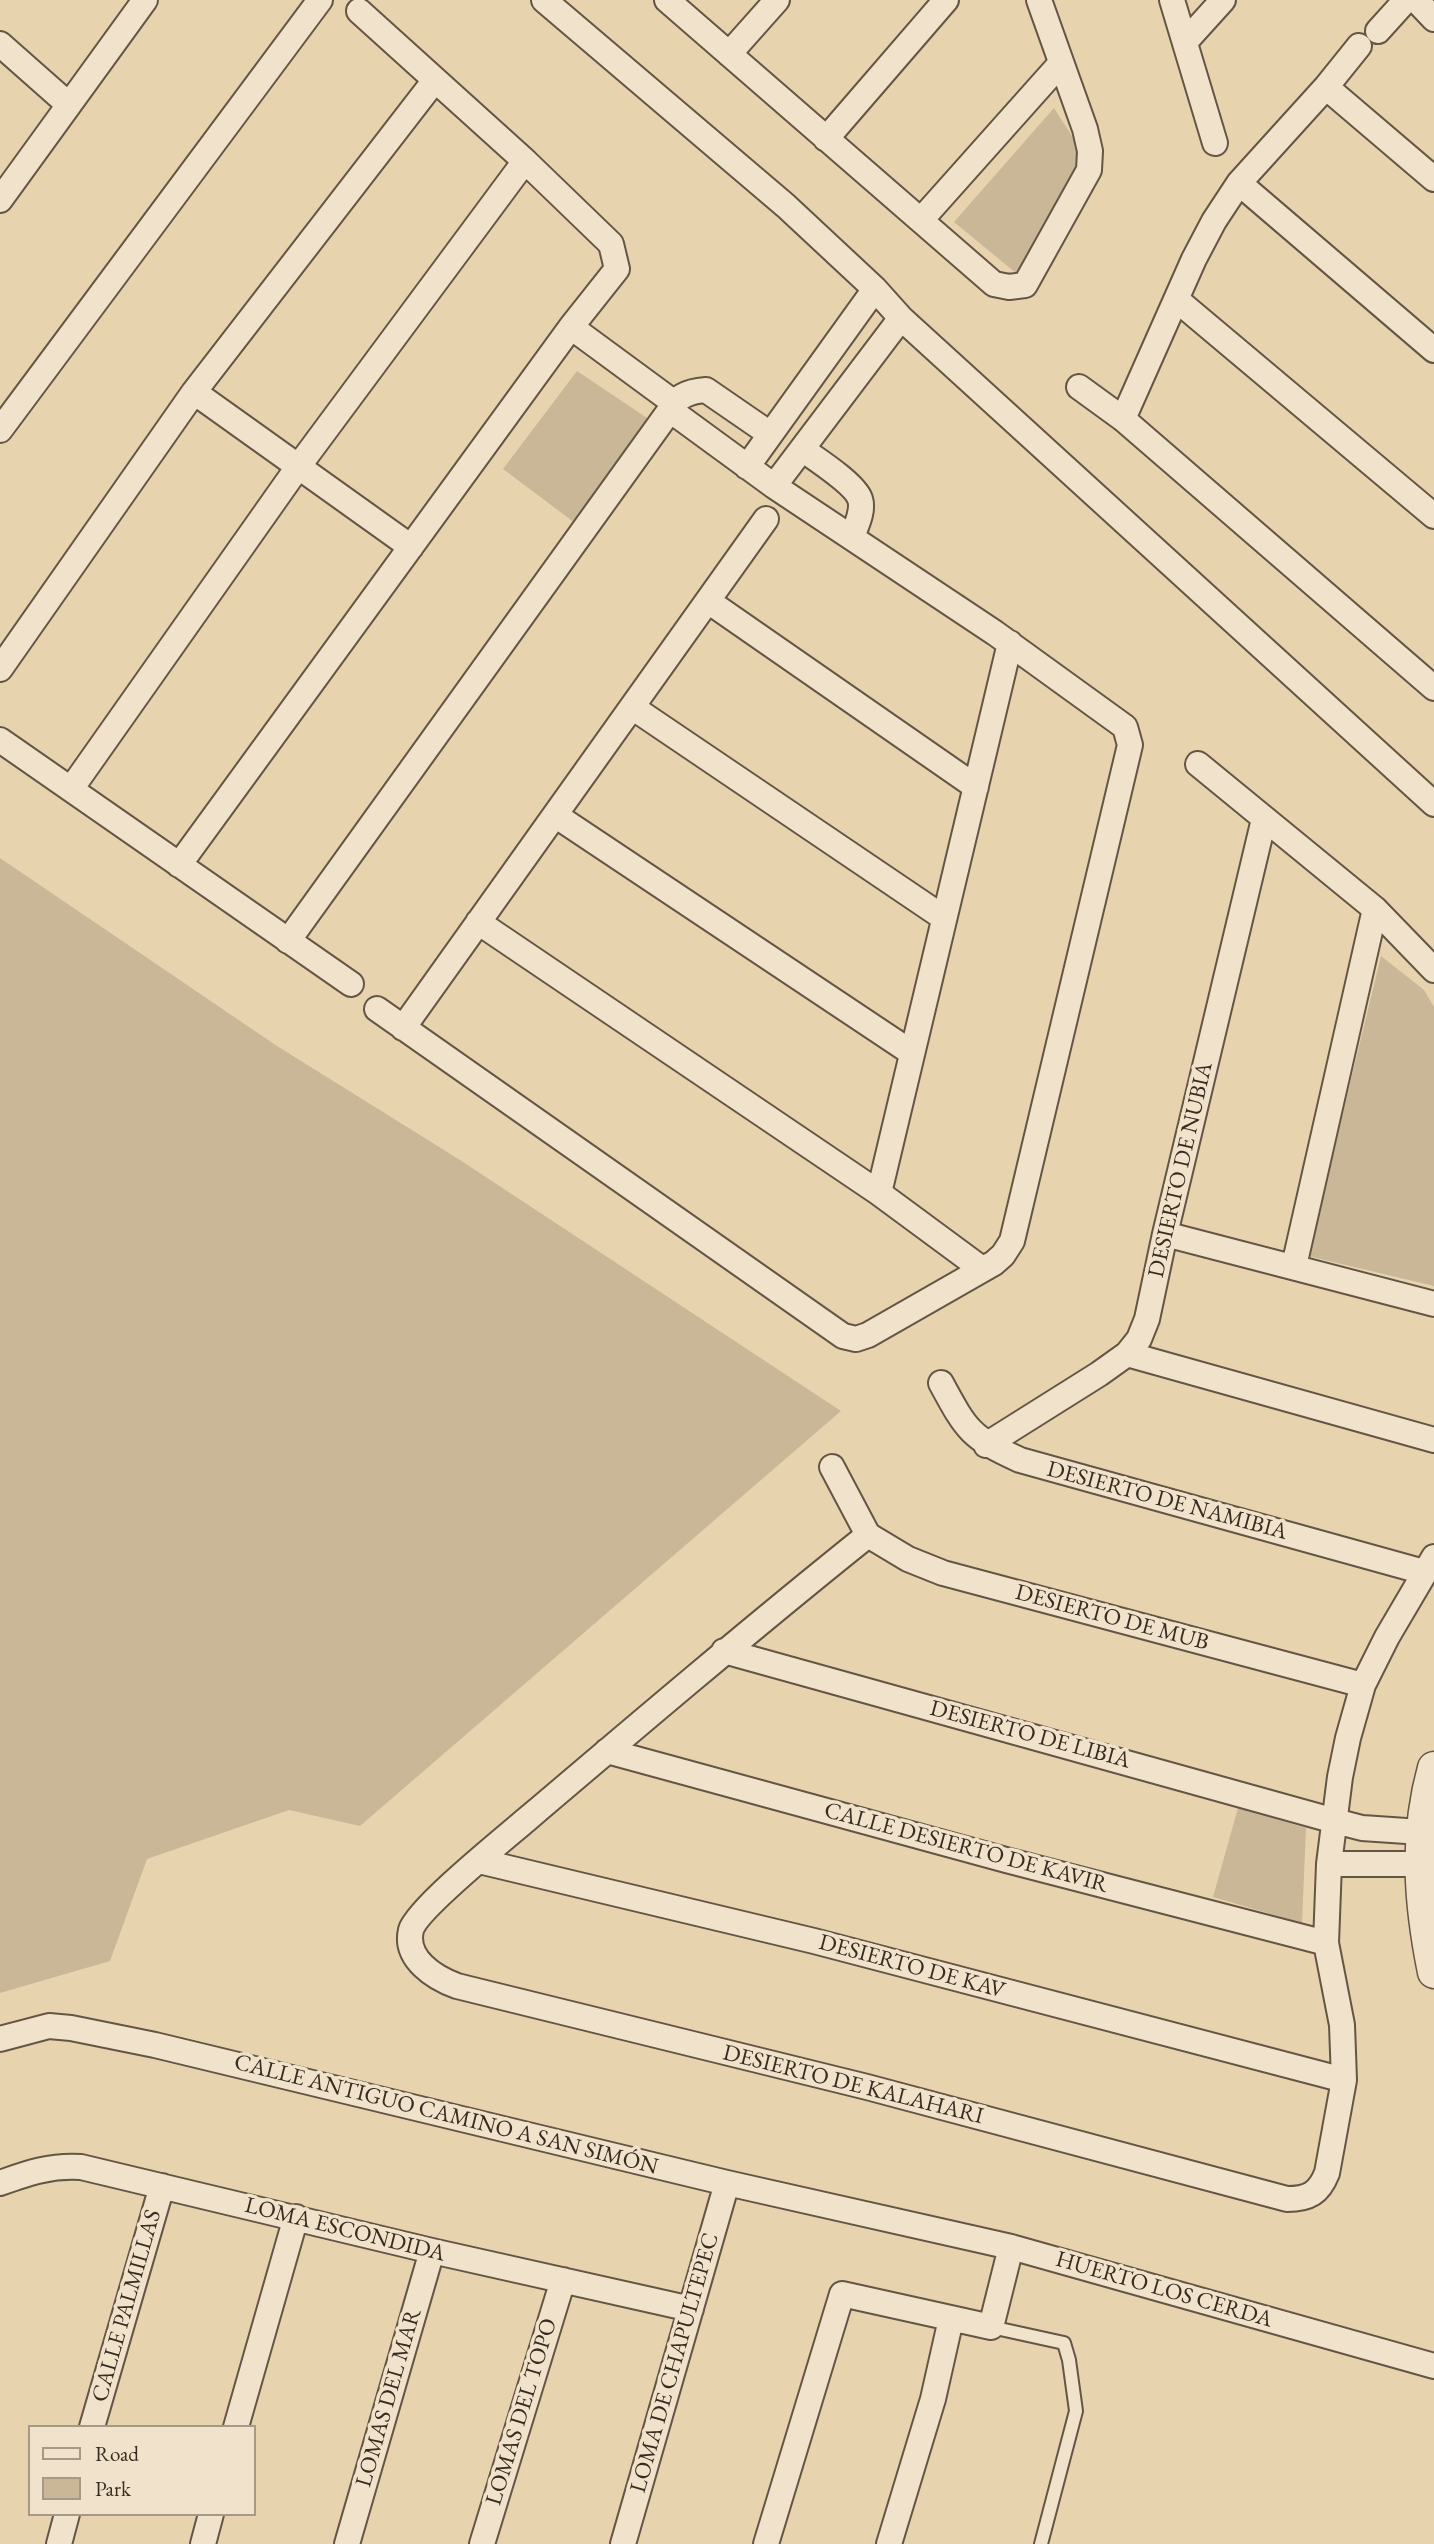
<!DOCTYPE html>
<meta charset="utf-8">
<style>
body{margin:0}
#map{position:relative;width:1434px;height:2544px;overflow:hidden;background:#e8d3af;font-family:"EB Garamond",serif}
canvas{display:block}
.legend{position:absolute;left:28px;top:2425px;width:228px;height:91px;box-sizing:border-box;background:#f0e2cb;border:2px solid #a69987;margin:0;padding:9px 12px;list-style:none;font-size:21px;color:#382c21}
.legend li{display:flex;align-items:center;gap:14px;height:35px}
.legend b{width:35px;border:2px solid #a69987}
</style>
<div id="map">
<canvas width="1434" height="2544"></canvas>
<ul class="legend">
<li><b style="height:9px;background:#f0e2cb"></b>Road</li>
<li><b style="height:19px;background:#cab797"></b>Park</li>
</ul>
</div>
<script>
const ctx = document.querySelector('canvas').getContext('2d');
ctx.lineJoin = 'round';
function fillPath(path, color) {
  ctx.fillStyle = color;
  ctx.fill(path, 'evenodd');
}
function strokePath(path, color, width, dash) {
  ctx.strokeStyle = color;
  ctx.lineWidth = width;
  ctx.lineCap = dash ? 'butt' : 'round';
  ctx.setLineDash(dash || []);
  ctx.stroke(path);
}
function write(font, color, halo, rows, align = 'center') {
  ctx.font = font + ' "EB Garamond",serif';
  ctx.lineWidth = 7;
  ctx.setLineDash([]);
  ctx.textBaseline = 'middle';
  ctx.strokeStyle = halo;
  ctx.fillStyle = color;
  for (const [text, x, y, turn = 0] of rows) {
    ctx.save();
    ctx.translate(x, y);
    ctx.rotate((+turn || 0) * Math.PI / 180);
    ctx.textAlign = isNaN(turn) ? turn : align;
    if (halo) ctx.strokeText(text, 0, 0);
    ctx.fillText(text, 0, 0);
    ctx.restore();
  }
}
fillPath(new Path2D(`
 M1054,108L1083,153L1042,233L1016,273L954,222Z
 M577,371L650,420L575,523L503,469Z
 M0,858L277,1046L460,1160L841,1411L360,1826L289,1810L147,1859L110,1961L0,1993Z
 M1381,956L1424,990L1434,1007V1286L1308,1256Z
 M1238,1808L1306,1828L1302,1923L1213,1897Z`), '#cab797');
const service = new Path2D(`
 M991,2327L1064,2343L1069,2360L1076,2411L1041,2544`);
const minor = new Path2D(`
 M544,0L786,206L875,289L901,318L1434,804
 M667,0L994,284L1009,287L1025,285L1089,170L1090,151L1085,129L1039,0
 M1172,0L1215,143
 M1416,0L1434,19
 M1378,31L1406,0
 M1185,42L1223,0
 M0,44L69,105
 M729,54L777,0
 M1326,87L1434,179
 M826,139L946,0
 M1239,183L1434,350
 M0,200L145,0
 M921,220L1061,63
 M1177,300L1434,516
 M571,327L673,402
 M1079,387L1123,419L1434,688
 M194,392L411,547
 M1123,419L1194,259L1214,221L1239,183L1326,87L1359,46
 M0,430L320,0
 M802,449C816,459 855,484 860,499C864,511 856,526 852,537
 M747,467L875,289
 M774,486L901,318
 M708,601L976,787
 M0,669L194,392L435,80
 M632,707L944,918
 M0,740L351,984
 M1198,764L1375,909L1434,970
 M71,789L298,467L525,161
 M555,815L912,1053
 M179,865L571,327L617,269L611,244L525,161L359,11
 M478,922L879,1193L982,1269
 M288,941L670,410C676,396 691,391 706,390L770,434
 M377,1009L843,1336L856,1339L868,1335L994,1263L1003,1255L1012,1241L1130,745L1125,727L995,633L774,486L670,410
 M403,1028L766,519
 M879,1193L1010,643
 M1165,1234L1434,1304
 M1294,1266L1375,909
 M1127,1354L1434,1440
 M941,1383C967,1431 970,1437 1020,1460L1424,1572
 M986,1445L1099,1374L1127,1354L1139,1339L1147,1319L1165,1234L1264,819
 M832,1467L868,1535L908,1559L943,1573L1363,1685
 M868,1535C752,1628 639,1724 526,1820C505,1838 417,1909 411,1930C404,1959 435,1978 457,1986L867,2087L1287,2199C1309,2199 1319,2193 1327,2173L1344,2080L1342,2025L1326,1943L1329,1864L1340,1777L1348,1738L1363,1685L1387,1637L1434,1557
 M724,1651L1335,1821L1362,1828L1421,1832
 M607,1751L1006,1860L1326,1943
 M479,1861L814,1941L1344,2080
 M1329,1864H1420
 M0,2039L49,2026L71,2028L155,2045L727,2183L1011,2247L1434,2366
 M0,2183C28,2173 51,2165 81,2167L432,2251L691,2309
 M92,2427L162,2186
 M236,2427L296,2217
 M59,2544L67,2514
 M203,2544L211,2514
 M347,2544L432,2251
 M482,2544L563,2280
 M623,2544L727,2183
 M766,2544L842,2294L991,2327L1011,2247
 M889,2544L933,2399L951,2319`);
const tertiary = new Path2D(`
 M1434,1768C1415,1836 1420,1903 1434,1972`);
strokePath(service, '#645644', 16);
strokePath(minor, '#645644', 28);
strokePath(tertiary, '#645644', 35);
strokePath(service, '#f0e2cb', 12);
strokePath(minor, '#f0e2cb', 24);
strokePath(tertiary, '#f0e2cb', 32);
write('23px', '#382c21', '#f0e2cb', [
 ["DESIERTO DE NUBIA",1181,1170,-77],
 ["DESIERTO DE NAMIBIA",1167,1501,15],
 ["DESIERTO DE MUB",1112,1618,15],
 ["DESIERTO DE LIBIA",1030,1735,15],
 ["CALLE DESIERTO DE KAVIR",966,1848,15],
 ["DESIERTO DE KAV",912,1967,15],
 ["DESIERTO DE KALAHARI",853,2085,14],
 ["CALLE ANTIGUO CAMINO A SAN SIMÓN",446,2115,14],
 ["LOMA ESCONDIDA",345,2230,14],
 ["HUERTO LOS CERDA",1164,2290,16],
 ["CALLE PALMILLAS",127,2306,-74],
 ["LOMA DE CHAPULTEPEC",675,2363,-74],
 ["LOMAS DEL MAR",389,2398,-74],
 ["LOMAS DEL TOPO",522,2412,-73]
]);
</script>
